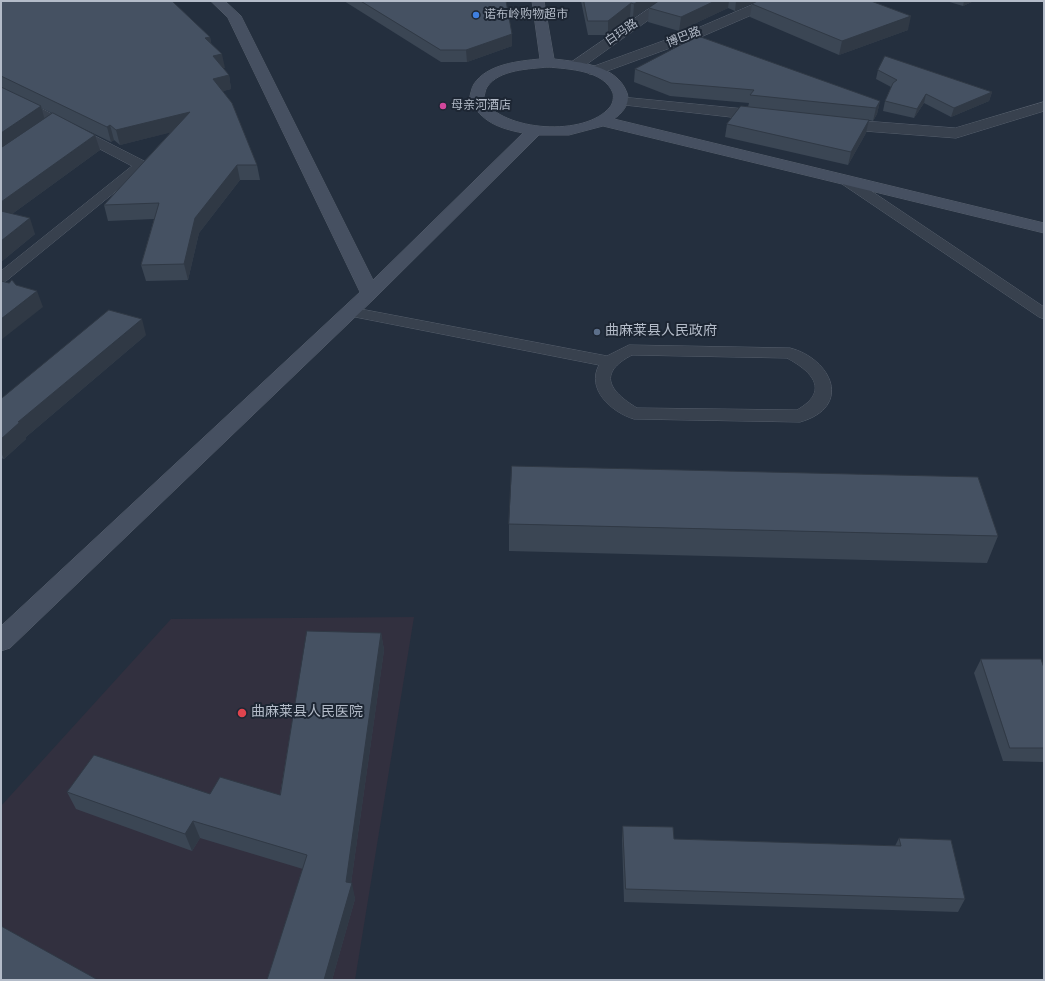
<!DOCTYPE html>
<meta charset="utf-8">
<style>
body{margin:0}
#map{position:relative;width:1045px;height:981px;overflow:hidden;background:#242f3e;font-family:"Source Sans 3",sans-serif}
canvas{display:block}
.frame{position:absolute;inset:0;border:2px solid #b4bcc9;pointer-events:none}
</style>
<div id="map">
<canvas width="1045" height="981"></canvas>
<div class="frame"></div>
</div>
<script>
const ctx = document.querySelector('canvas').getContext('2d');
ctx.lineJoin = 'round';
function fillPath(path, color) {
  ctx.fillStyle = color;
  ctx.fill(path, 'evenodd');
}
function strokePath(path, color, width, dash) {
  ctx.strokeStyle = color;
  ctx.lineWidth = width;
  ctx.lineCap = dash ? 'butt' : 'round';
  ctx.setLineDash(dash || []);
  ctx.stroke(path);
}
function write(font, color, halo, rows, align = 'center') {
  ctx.font = font + ' "Source Sans 3","Noto Sans SC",sans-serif';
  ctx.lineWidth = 4;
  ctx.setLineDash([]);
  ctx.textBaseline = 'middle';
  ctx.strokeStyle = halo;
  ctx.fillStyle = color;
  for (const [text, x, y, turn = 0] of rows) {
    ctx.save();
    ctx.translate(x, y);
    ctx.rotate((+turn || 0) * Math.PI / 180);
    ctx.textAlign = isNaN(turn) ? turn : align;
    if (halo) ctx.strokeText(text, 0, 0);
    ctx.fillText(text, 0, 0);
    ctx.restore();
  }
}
fillPath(new Path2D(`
 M414,617L355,980H1V806L171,619Z`), '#32303f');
const service = new Path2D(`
 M1,88L146,162L148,165L6,281L1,282V271L132,166L1,97Z
 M847,177L852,178L1044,307V319L1039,317L842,184L840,181L842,178Z
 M350,307L607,356L629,345L790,348C832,359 853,407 800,422L634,419C611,412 586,389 599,365L345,315L342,312L345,309ZM632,355L787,358C813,372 830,391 797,410L637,408C609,391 597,373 632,355Z`);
const minor = new Path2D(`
 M660,1H675L580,69H570L568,66L570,63Z
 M621,97L766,111L771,113L774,116L771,119L766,121L616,104L614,101L616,98Z
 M1044,102V111L956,138L838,129L833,127L830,124L833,121L838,119L955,128Z`);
const tertiary = new Path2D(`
 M761,1H778L777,4L703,36L599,74H589L587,71L589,68L693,30Z`);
const secondary = new Path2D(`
 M211,1H225L241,16L373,280L523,133C498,128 482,122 469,99C471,94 471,89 474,84C487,64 519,61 540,59L532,1H544L554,59C580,62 617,65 627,93C631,104 621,114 614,119L1044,223V233L603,126L569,135H539L376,297L10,648L1,651V626L360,292L228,18ZM548,67C569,69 604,70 613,93C614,98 613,103 610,107C586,137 503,132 483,99C485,95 485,90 487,87C499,69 530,69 548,67Z`);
strokePath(service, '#565f6c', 1);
strokePath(minor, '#565f6c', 1);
strokePath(tertiary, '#565f6c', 1);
strokePath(secondary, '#565f6c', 1);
fillPath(service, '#38414e');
fillPath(minor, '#38414e');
fillPath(tertiary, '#38414e');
fillPath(secondary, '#465061');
fillPath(new Path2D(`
 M1,1L210,37L211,43L225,68H223L229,75L231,89L223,91L257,165L260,180H240L199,233L188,280L146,281L141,265L154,219L108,221L104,205L171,132L120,145L114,140L111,142L68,121L100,150L12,214L35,234L1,262ZM41,108L52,113L44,119Z
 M344,1H506L512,46L467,62H441Z
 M581,1H658L633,18L630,17L608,35H588Z
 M659,1H757L735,11L728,8L679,31L648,22L649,8Z
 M946,1H974L963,6Z
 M752,4L908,30L839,55L750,17Z
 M635,69L880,101L877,114L873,121L869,120L866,133L848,165L725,137L727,124L748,107L749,103L670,96L634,82Z
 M878,70L992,92L989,101L951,117L924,103L914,118L883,111L885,101L891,87L876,79Z
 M146,335L26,437V439L4,459L1,458V399Z
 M509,524L998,536L987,563L509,551Z
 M381,633L384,650L351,883L355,899L332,980H267L303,869L200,838L192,851L76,809L67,792L280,795Z
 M981,659L1044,668V762L1003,761L974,673Z
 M623,826L674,839L895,846L899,838L965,899L958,912L624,902L622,839Z`), '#3b4654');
fillPath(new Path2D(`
 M639,1H658L633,18L634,4Z
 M715,1H729L728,8L679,31L681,17Z
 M736,1H757L735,11Z
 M964,1H974L963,6Z
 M631,3L630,17L608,35V21Z
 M911,16L908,30L839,55L842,41Z
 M512,34V46L467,62L466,50Z
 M210,37L212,51L205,38Z
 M222,54L225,68L215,70L213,56Z
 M229,75L231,89L215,93L213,79Z
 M992,92L989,101L951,117L954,108Z
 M926,94L924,103L914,118L917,109Z
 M880,101L877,114L873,121L876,108Z
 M41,106L45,121L1,151V133Z
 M190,112L193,127L120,145L116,130Z
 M869,120L866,133L848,165L851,152Z
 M110,125L114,140L111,142L107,127Z
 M95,135L100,150L1,222V202Z
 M237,165L240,180L199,233L188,280L184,264L195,218Z
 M30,218L35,234L1,262V241Z
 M37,291L43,307L1,340V319Z
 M142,319L146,335L26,437V439L4,459L1,452V439L18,422Z
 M381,633L384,650L351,883H352L355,899L332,980H324L346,882Z
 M193,821L200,838L192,851L185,834Z`), '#303945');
const building = new Path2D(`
 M1,1H172L210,37L205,38L222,54L213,56L229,75L213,79L232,103L257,165H237L195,218L184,264L141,265L159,203L104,205L190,112L116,130L110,125L107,127L1,76Z
 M361,1H506L512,34L466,50H441Z
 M584,1H639L634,4L631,3L608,21H588Z
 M659,1H715L681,17L649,8Z
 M758,1H871L911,16L842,41L752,4Z
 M698,36L880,101L876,108L750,95L754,90L671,83L635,69Z
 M885,56L992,92L954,108L926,94L917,109L885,101L893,83L897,80L878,70Z
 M1,87L41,106L1,133Z
 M741,106L869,120L851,152L727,124Z
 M53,113L95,135L1,202V148Z
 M1,211L30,218L1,241Z
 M12,280L16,285L37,291L1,319V281L9,283Z
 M109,310L142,319L18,422H20L1,439V399Z
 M512,466L978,477L998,536L509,524Z
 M307,631L381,633L346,882L352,883L324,980H267L307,855L193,821L185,834L67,792L94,755L210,794L220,777L280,795Z
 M981,659H1041L1044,668V748H1010Z
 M623,826L673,827L674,839L901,846L899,838L951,840L965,899L626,889Z
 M1,926L98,980H1Z`);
fillPath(building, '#455162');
strokePath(building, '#303945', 1);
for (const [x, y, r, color] of [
 [476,15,4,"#3f7fe0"],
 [443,106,4,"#d1479c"],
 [597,332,4,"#5c6f8a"],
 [242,713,5,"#e0444e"]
]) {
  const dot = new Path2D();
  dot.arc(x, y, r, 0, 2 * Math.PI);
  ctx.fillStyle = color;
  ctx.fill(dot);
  strokePath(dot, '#1d2633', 1.5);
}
write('12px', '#b4bcc9', '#1d2633', [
 ["诺布岭购物超市",484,15],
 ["母亲河酒店",451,106]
], 'left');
write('12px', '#b4bcc9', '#1d2633', [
 ["白玛路",622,33,-34],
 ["博巴路",684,38,-21]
]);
write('14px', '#b4bcc9', '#1d2633', [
 ["曲麻莱县人民政府",605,332],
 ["曲麻莱县人民医院",251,713]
], 'left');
</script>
